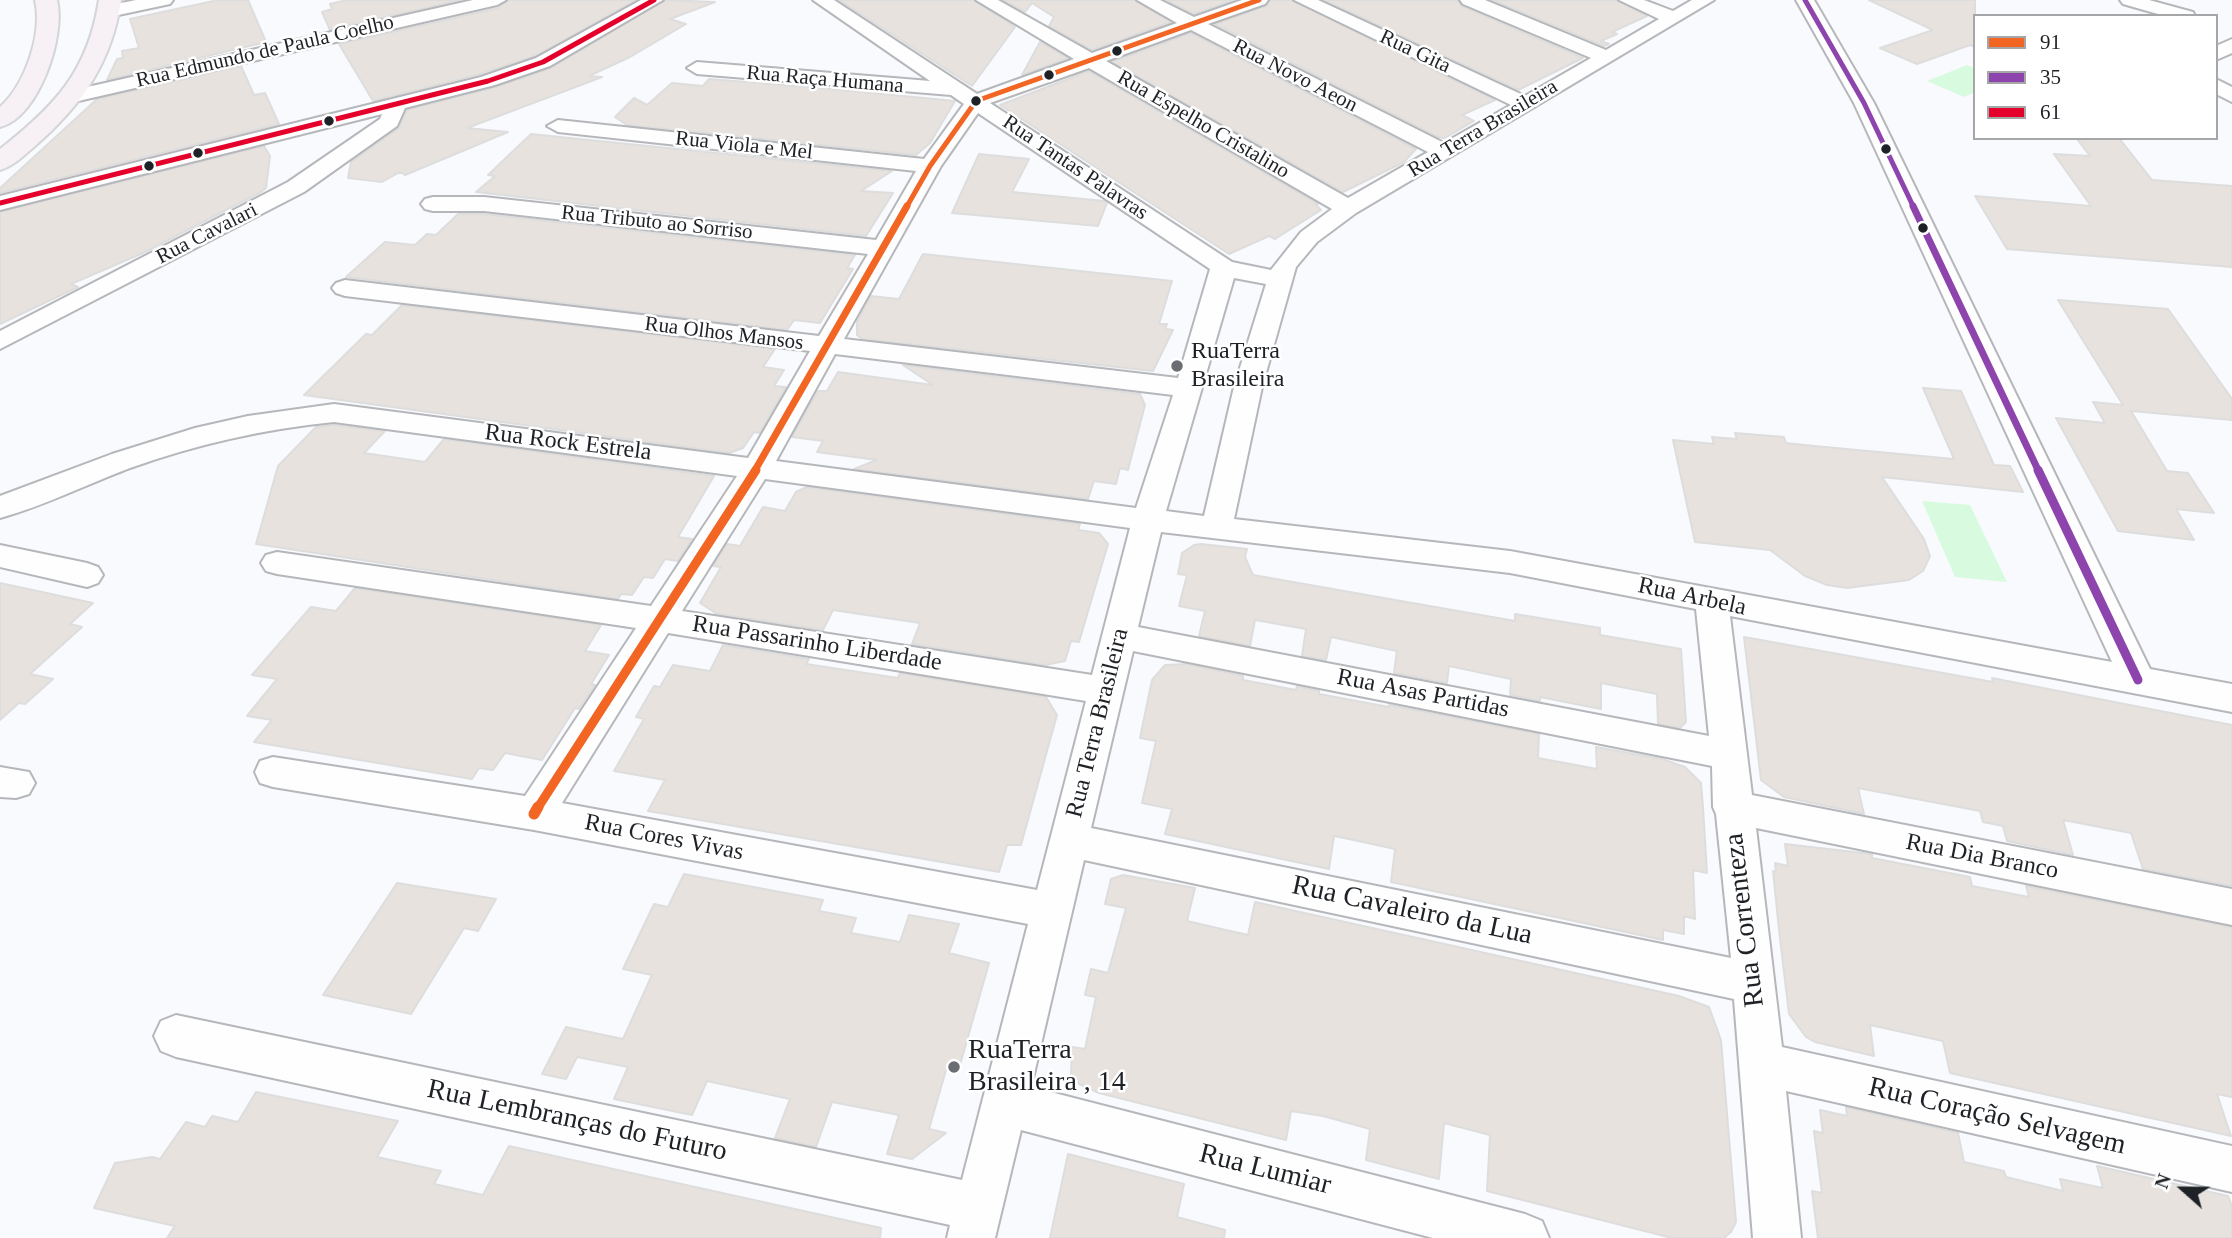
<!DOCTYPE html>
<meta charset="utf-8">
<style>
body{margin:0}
#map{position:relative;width:2232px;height:1238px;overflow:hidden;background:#f8fafd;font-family:"Times New Roman",serif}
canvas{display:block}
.legend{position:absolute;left:1973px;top:14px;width:245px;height:126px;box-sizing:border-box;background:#fff;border:2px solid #a5a6a8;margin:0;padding:9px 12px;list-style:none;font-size:21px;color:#1e2125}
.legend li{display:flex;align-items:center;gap:14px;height:35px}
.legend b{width:35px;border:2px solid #a5a6a8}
.north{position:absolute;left:2148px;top:1154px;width:70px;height:70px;-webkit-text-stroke:5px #fff;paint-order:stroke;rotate:291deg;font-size:19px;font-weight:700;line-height:28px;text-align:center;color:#1e2125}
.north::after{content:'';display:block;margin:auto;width:24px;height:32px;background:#1e2125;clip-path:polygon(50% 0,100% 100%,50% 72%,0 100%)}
</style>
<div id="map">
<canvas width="2232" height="1238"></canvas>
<ul class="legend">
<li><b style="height:9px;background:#f26522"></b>91</li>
<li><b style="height:9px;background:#8e44ad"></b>35</li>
<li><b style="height:9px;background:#e4002b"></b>61</li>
</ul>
<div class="north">N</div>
</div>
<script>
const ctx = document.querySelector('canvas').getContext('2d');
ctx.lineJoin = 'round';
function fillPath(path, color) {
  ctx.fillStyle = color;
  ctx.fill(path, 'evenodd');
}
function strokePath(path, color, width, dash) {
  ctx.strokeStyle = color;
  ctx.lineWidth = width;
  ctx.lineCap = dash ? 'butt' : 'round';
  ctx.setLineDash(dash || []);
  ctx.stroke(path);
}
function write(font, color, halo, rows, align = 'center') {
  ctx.font = font + ' "Times New Roman",serif';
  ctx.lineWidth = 5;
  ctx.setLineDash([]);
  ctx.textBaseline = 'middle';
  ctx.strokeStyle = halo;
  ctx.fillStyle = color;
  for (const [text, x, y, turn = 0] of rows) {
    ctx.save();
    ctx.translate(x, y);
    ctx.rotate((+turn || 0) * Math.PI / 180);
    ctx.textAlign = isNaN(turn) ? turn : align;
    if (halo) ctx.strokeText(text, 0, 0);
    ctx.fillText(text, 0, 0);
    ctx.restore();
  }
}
fillPath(new Path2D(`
 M1967,65L1975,68V92L1964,97L1927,81Z
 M1922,501L1970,505L2007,582L1955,577Z`), '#d8fbe0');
const building = new Path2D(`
 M218,0H248L266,42L107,80L117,59L123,58L122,51L139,48L130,19Z
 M347,0H461L330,30L322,12L332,9L330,4Z
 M508,0H636L535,56L480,74L373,101L339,44L498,8Z
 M665,0L715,2L670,19L686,24L630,57L589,76L602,77L467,128L508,132L405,175L400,172L382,182L348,178L351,162L399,128L407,110L496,87L551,68Z
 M839,0H974L1015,27L972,86Z
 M1003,0H1135L1171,22L1092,50L1049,26L1054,17L1032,3L1025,12Z
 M1166,0H1234L1194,14Z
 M1271,0H1292L1495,100L1462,115L1474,121L1445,138L1438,137L1215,24L1266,6Z
 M1324,0H1457L1462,6L1583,58L1518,90Z
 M1492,0H1617L1647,16L1612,32L1617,34L1601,41L1609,44L1604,46Z
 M1869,0H1975V47L1970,45L1917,64L1880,48L1933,30Z
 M1191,33L1416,149L1404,162L1343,192L1112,62Z
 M1040,42L1068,58L1022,75Z
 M241,66L254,95L265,93L279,124L0,193V188L97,99Z
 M1089,71L1318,204L1316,205L1321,210L1275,239L1269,236L1229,254L1000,105Z
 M709,79L821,88L955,101L930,143L916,155L627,125L615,117L634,98L647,105L672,83L703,86Z
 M531,134L892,171L861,191L893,193L866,236L476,192L495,176L488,175Z
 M2076,138H2119L2152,180L2232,186V267L2007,249L1975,196L2091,206L2054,154L2090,156Z
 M264,146L270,156L266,188L261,192L143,253L71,284L78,287L0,324V212Z
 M979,154L1029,159L1012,192L1104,201L1107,203L1098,226L952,213Z
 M458,214H484L855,255L847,268L853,269L820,323L794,320L787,330L346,277L385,242L415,245L427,234L436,235Z
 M923,254L1172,281L1159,324H1167L1165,329L1173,330L1153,371L862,339L857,335V322L871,296L899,299Z
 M2058,300L2168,309L2232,399V420L2131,411L2167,471L2188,473L2214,513L2176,509L2194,540L2118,531L2056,418L2105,423L2093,402L2123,405Z
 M402,305L775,349L763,367L784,370L774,386L786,387L760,433L754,432L743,448L729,453L304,395L366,334L372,335Z
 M903,365L1140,394L1145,405L1128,470L1120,468L1116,484L1094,481L1088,499L854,469L877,460L817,452L823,441L792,437L818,391H827L838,372L933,385Z
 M1923,388L1961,391L1994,465L2010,466L2023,492L1882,477L1924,539L1930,556L1923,571L1909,580L1847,588L1827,585L1805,576L1770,550L1695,542L1673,440L1714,444L1712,437L1737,439L1735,433L1784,437L1786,443L1814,446L1954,459Z
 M334,425L385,431L364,453L425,462L444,439L714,476L678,537L692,539L678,561L665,559L653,578L644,577L632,595L621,594L618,599L256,544L278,466L316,427Z
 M807,487L1080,524L1078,530L1099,533L1108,544L1079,642L1071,641L1065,661L1045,665L912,644L920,623L833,610L823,630L717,614L700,603L721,567L713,566L727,544L740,546L763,507L785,511L796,492Z
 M1201,544L1247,549L1245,557L1253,575L1515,621V614L1600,628V635L1681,649L1686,722L1680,728L1658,724L1657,694L1601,683V709L1540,697V701L1510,695L1511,679L1449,666L1447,683L1394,673L1397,651L1331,637L1326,660L1302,656L1306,629L1255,620L1250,646L1199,636L1205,611L1179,606L1187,575L1178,574L1182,553L1194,545Z
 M0,583L93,603L70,624L82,627L30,674L53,679L25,704L19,703L0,720Z
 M355,588L601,625L585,651L609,655L591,684L595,685L579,709L575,708L542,760L505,753L493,770L479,768L472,779L254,742L272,720L247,716L277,679L252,675L311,607L336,611Z
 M1744,637L1993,682L1992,678L2232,725V886L2143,869L2131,833L2063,820L2073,855L2007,841L2003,826L1983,822L1980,811L1858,788L1864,814L1784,797L1761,780Z
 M723,645L809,659L806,664L898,678L900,673L1046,697L1057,715L1021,845H1007L999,872L648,811L665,780L614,771L644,719L636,717L654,686L660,687L673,665L710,671Z
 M1187,664L1243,676V680L1296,690L1297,686L1319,691V694L1389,707V705L1539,734L1538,758L1597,769L1596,747L1662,759L1685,767L1701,783L1703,807L1707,873L1693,870L1695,919L1684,916V934L1663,930V940L1391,882L1395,849L1363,842L1334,836L1329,869L1165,834L1172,809L1142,803L1156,741L1140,738L1152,680L1165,665Z
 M1785,844L1872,854V858L1970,877L1972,886L2029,897L2026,886L2232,927V1097L2217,1094L2231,1136L1950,1073L1943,1041L1870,1025L1874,1056L1815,1042L1806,1037L1789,1014L1779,930L1773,871L1776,872L1775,863L1788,866Z
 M684,874L823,900L819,911L856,918L851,933L900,942L909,915L959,924L949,953L989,963L958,1072L946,1070L929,1129L946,1133L912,1159L887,1154L899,1115L832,1102L816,1147L775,1138L790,1099L707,1081L692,1115L614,1099L628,1067L577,1057L566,1079L542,1074L566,1027L623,1039L652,975L623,969L654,904L668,907Z
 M1123,875L1195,888L1187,921L1217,928L1248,935L1255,902L1679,996L1709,1007L1721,1040L1736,1222L1731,1232L1724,1238H1672L1487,1191L1490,1135L1444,1123L1439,1179L1366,1160L1370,1129L1323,1116L1291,1111L1286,1140L1099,1093L1079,1084L1071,1077L1072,1047L1085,1049L1096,997L1085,995L1091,969L1108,973L1126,908L1105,904L1111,879Z
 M397,883L496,899L478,931L464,928L411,1014L323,995Z
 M256,1092L398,1121L377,1157L441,1171L434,1184L483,1195L509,1146L881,1228L880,1238H167L175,1226L94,1208L115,1163L152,1157L160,1159L186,1122L205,1127L212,1116L238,1122Z
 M1846,1107L1958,1133L1964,1162L2004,1171L2006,1177L2063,1191L2060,1179L2103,1188L2097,1166L2228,1196L2232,1206V1238H1818L1812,1191L1822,1193L1814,1131L1823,1133L1820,1110L1847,1116Z
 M1068,1154L1184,1184L1177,1217L1225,1230L1224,1238H1050Z`);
fillPath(building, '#e7e2de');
strokePath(building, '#dedddd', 2);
const minor = new Path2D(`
 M136,0H173L170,4L109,17L100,11L102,7Z
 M473,0H506L497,5L74,102L64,96L74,90Z
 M641,0H663L550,66L495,85L405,108L397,126L304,192L0,349V331L288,182L380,119L382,114L0,210V196L481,77L536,58Z
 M813,0H834L977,94L1074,59L976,0H998L1092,53L1177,23L1137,0H1160L1194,17L1242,0H1268L1265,4L1208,24L1444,143L1511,105L1294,0H1318L1525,96L1591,58L1463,4L1460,0H1485L1606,50L1659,19L1619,0H1644L1673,11L1692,0H1714L1356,213L1317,242L1296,267L1262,387L1234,519L1510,551L2112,662L1854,103L1796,0H1814L1874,103L2150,669L2232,684V712L1730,616L1752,795L2232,889V925L1756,828L1782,1047L2232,1146V1192L1786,1091L1801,1238H1753L1734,999L1084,860L1031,1087L1525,1214L1542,1221L1549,1238H1433L1021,1130L995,1238H947L950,1225L176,1057L161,1051L154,1036L161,1021L176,1015L962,1180L1028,924L534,830L273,787L260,783L255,772L260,761L273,757L525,796L636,628L277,574L266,571L261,563L266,555L277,552L651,606L737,476L334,422C264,429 197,444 130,468C87,484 44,506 0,518V496L112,454L195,428L248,416L334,404L748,458L810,351L345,296L336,293L332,288L336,283L345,280L819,336L868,254L484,211H433L425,209L421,204L425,199L433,197H484L876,240L916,171L558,132L547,126L558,120L924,159L964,104L951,95L697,74L687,68L697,62L930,81ZM1191,30L1428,152L1348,198L1106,61ZM1089,68L1332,209L1301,232L1271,270L1232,262L990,103ZM978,113L1210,269L1178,378L844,339L941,166ZM1234,278L1266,284L1234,387L1204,516L1166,511ZM835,354L1173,395L1136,508L776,461ZM765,479L1130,528L1092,675L682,611ZM1161,532L1510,573L1696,609L1709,736L1138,627ZM668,633L1086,701L1037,890L562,803ZM1133,651L1712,766L1713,807L1716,814L1731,958L1091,828Z
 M2120,0H2149L2193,12L2195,16H2165L2123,4Z
 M2232,39V53L2216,60V46Z
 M2216,79L2232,87V102L2216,94Z
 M0,545L87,563L98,567L103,575L98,583L87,587L0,567Z
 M0,767L29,772L35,783L29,794L16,798L0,797Z`);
const major = new Path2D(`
 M35,0H57C66,35 39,118 0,127V107C25,85 43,33 35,0Z
 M99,0H121C112,62 82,105 35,146C24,155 14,166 0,170V149C55,106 88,71 99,0Z`);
strokePath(minor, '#b5b7ba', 4);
strokePath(major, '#d4d5d7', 4);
fillPath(minor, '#fefeff');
fillPath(major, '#f7f0f4');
strokePath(new Path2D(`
 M906,208L930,166L976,101L1259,0`), '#f26522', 5);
strokePath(new Path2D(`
 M754,472L907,206`), '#f26522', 7);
strokePath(new Path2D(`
 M537,809L756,470`), '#f26522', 9);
strokePath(new Path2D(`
 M534,814L538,807`), '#f26522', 11);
strokePath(new Path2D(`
 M1805,0L1864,103L1914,208`), '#8e44ad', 5);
strokePath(new Path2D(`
 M1913,206L2039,472`), '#8e44ad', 7);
strokePath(new Path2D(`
 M2038,470L2138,680`), '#8e44ad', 9);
strokePath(new Path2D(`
 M0,203L488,81L543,62L654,0`), '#e4002b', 5);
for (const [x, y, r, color] of [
 [1117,51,6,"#1e2125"],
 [1049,75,6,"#1e2125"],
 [976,101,6,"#1e2125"],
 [329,121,6,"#1e2125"],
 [1886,149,6,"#1e2125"],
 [198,153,6,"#1e2125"],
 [149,166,6,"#1e2125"],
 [1923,228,6,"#1e2125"],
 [1177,366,7,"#6a6d71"],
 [954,1067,7,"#6a6d71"]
]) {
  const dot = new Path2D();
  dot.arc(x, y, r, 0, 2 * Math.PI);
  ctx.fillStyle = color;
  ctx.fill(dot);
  strokePath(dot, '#fff', 2.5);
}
write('21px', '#1e2125', '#fff', [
 ["Rua Edmundo de Paula Coelho",265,52,-13],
 ["Rua Gita",1415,52,25],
 ["Rua Novo Aeon",1295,76,27],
 ["Rua Raça Humana",825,80,5],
 ["Rua Espelho Cristalino",1203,125,30],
 ["Rua Terra Brasileira",1483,129,-31],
 ["Rua Viola e Mel",744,146,6],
 ["Rua Tantas Palavras",1075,168,34],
 ["Rua Tributo ao Sorriso",657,223,6],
 ["Rua Cavalari",207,234,-27],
 ["Rua Olhos Mansos",724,334,7]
]);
write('24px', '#1e2125', '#fff', [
 ["RuaTerra",1191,352],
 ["Brasileira",1191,380]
], 'left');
write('24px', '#1e2125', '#fff', [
 ["Rua Rock Estrela",568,443,7],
 ["Rua Arbela",1692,597,12],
 ["Rua Passarinho Liberdade",817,644,9],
 ["Rua Asas Partidas",1423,694,11],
 ["Rua Terra Brasileira",1098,723,-76],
 ["Rua Cores Vivas",664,838,11],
 ["Rua Dia Branco",1982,857,11]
]);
write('28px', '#1e2125', '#fff', [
 ["Rua Cavaleiro da Lua",1412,911,12],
 ["Rua Correnteza",1745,920,-97],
 ["Rua Coração Selvagem",1997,1117,13],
 ["Rua Lembranças do Futuro",577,1121,12],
 ["Rua Lumiar",1265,1170,14]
]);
write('28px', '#1e2125', '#fff', [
 ["RuaTerra",968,1051],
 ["Brasileira , 14",968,1083]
], 'left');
</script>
